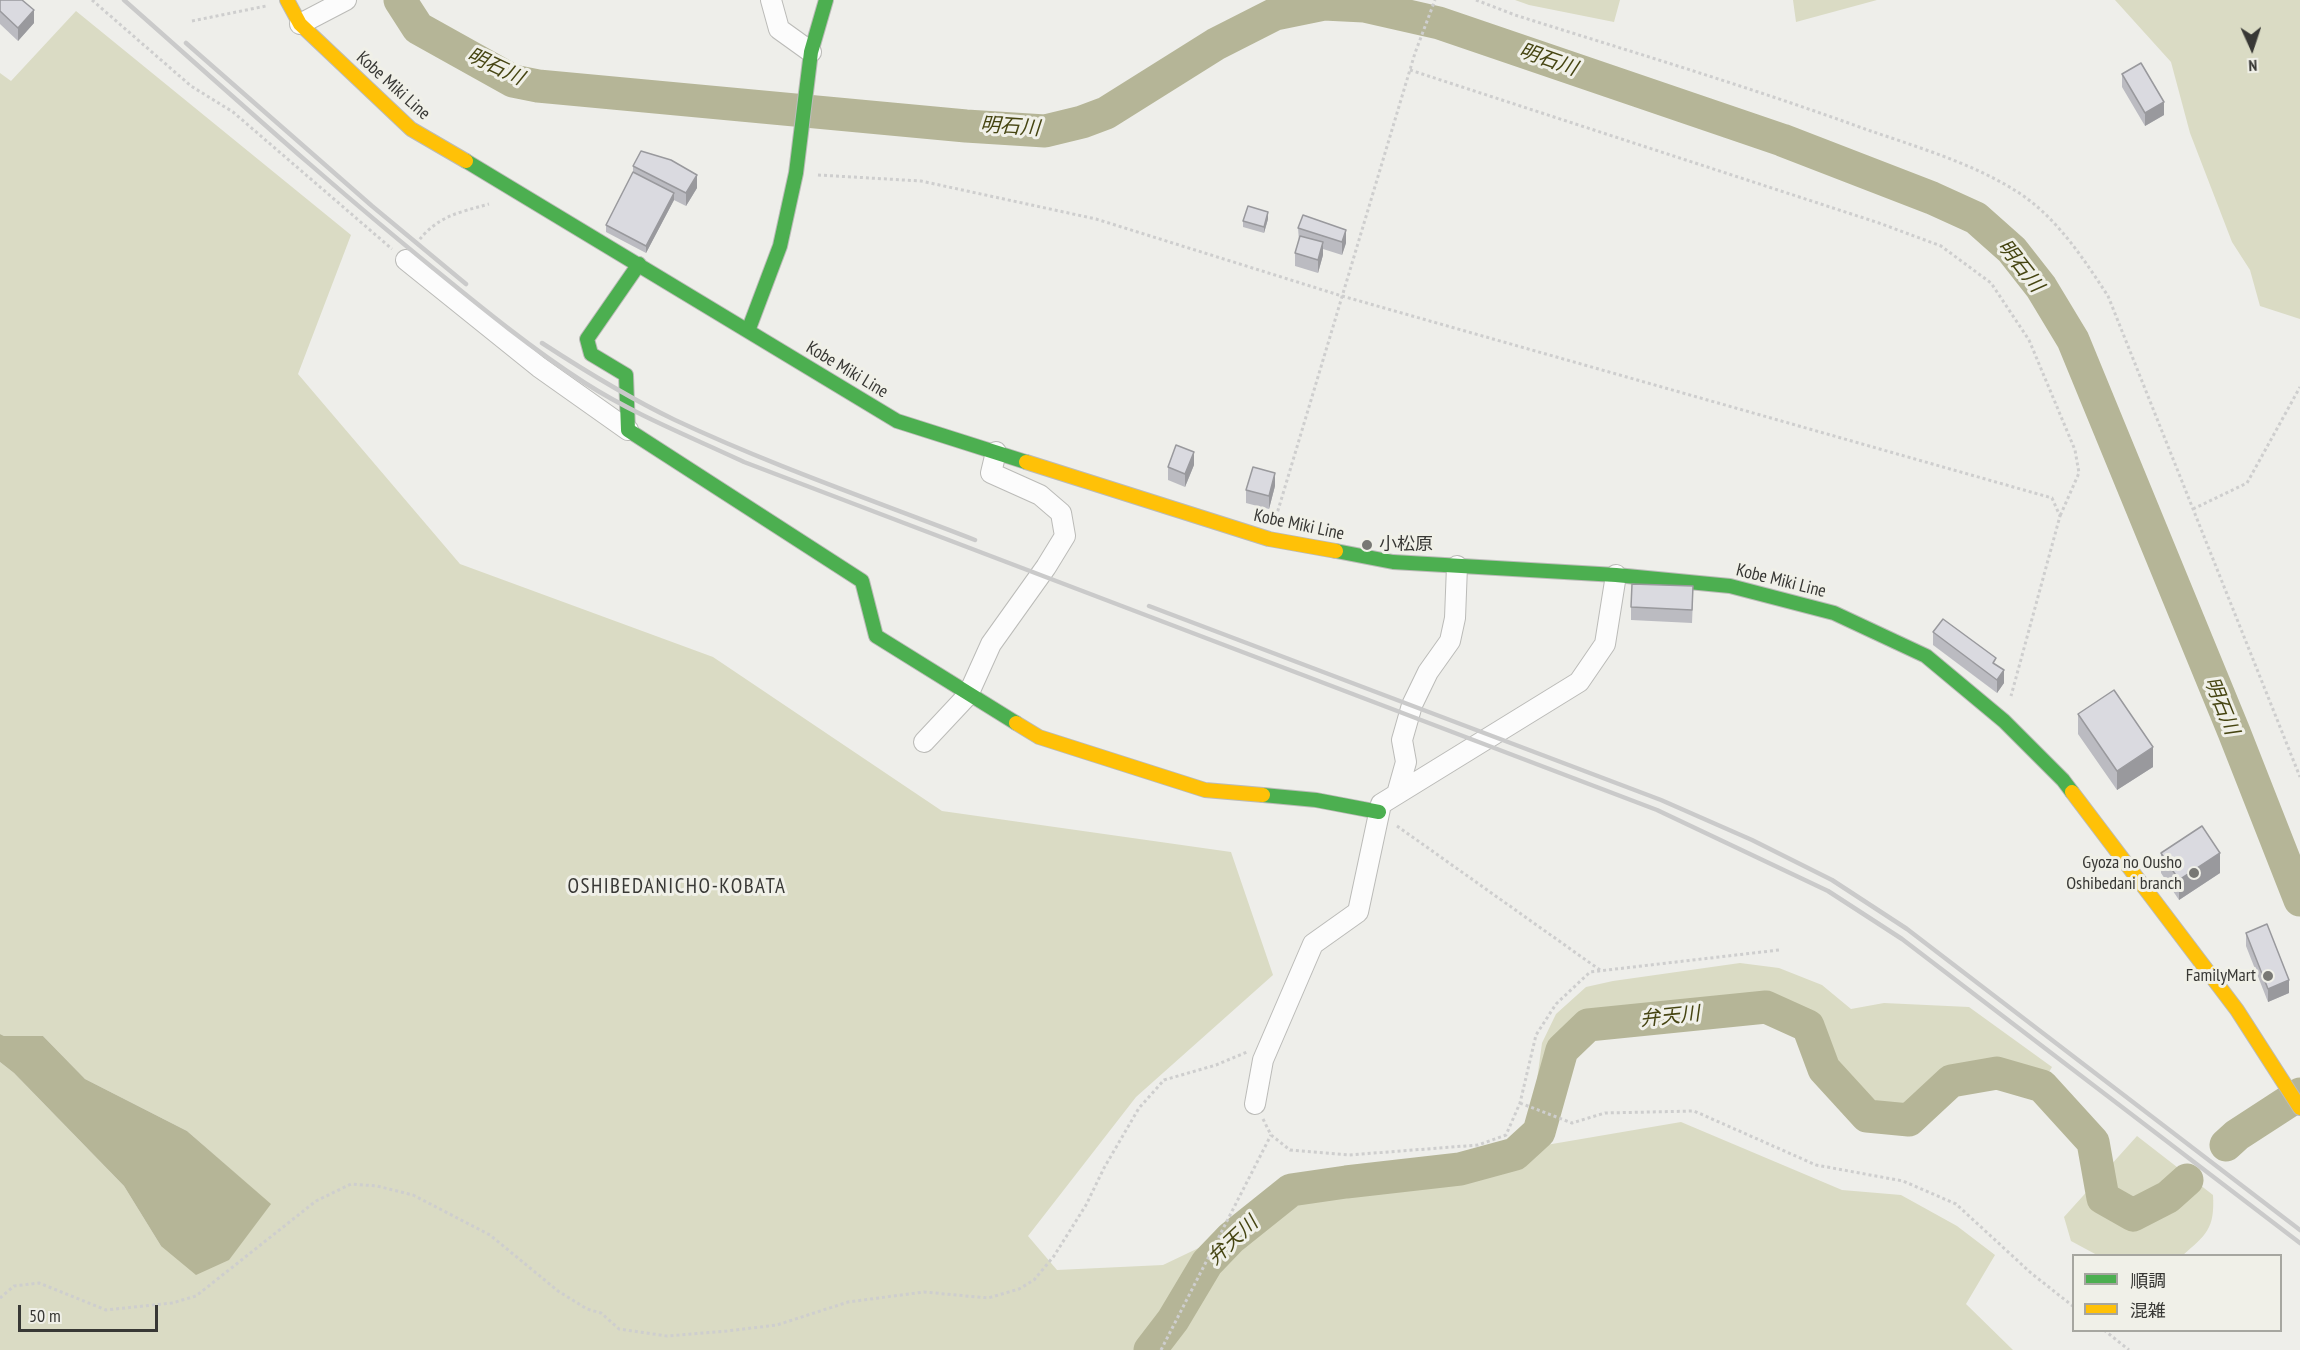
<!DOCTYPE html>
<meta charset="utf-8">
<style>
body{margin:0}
#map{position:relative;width:2300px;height:1350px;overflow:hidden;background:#eeeeea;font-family:"PT Sans Narrow","Noto Sans JP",sans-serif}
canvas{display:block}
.legend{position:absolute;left:2072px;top:1254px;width:210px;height:78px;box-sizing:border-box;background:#f0f0e8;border:2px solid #a6a6a0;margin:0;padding:8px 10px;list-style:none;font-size:18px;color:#383835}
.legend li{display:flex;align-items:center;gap:12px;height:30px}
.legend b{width:30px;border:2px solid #a6a6a0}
.north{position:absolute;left:2222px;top:18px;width:60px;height:60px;-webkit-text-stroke:4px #f0f0e8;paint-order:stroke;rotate:177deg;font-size:16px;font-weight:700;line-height:24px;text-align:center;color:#383835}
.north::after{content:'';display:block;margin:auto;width:21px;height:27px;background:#383835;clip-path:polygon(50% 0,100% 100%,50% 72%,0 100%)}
.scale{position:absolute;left:18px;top:1305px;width:140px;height:27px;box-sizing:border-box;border:3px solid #383835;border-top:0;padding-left:8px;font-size:18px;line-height:21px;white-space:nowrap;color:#383835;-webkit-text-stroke:4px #f0f0e8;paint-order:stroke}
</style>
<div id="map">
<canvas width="2300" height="1350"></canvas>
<ul class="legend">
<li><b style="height:8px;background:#4caf50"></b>順調</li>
<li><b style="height:8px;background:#ffc107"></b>混雑</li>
</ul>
<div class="north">N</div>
<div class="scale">50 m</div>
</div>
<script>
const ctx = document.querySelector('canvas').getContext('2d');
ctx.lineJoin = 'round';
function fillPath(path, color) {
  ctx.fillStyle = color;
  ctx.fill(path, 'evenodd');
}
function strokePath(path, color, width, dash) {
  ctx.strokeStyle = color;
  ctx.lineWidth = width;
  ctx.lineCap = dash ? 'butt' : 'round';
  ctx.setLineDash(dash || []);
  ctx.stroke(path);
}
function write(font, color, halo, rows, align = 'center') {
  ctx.font = font + ' "PT Sans Narrow","Noto Sans JP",sans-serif';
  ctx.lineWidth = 6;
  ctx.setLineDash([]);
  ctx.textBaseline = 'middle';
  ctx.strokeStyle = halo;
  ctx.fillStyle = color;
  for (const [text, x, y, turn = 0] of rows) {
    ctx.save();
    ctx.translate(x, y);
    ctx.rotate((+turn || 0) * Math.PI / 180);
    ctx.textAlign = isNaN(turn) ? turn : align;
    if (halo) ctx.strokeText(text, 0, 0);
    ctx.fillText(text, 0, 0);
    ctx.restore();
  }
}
fillPath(new Path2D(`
 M1515,0H1620L1614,22L1529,5Z
 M1793,0H1877L1796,22Z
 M2115,0H2300V319L2260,306L2250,270L2232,242L2190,133L2171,62Z
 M76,11L351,235L298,374L460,564L713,657L942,811L1231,852L1273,975L1136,1097L1028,1236L1057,1270L1163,1265L1341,1180L1681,1122L1842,1190L1901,1195L1957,1226L1995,1255L1966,1304L2013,1350H0V1062L14,1073L124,1186L161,1246L270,1204L187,1131L85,1079L43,1036H4L0,1034V73L11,81Z
 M1740,963L1779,968L1822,985L1851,1009L1884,1003L1969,1007L2052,1067L2046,1077L1993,1060L1947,1076L1913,1106L1875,1109L1835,1072L1822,1036L1806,1013L1746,996L1619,1009L1575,1026L1556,1047L1543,1103L1534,1102L1542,1043L1556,1014L1586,987L1613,981Z
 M2137,1136L2213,1195C2215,1229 2206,1235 2183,1255H2097L2071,1241L2064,1217Z`), '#dadbc4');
fillPath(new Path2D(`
 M0,1034L4,1036H43L85,1079L187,1131L271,1204L229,1260L196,1275L161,1246L124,1186L14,1073L0,1062Z`), '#b5b597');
strokePath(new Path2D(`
 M400,0L418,28L513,81L538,86L966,126L1045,131L1082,122L1106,113L1216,44L1275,14L1324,4L1364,6L1439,23L1782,140L1932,198L1976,218L2012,250L2041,287L2073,340L2234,732L2300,900
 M2226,1145L2237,1135L2300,1094
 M1150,1350L1173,1320L1207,1263L1231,1238L1291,1190L1346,1182L1460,1169L1515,1154L1539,1132L1562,1050L1588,1025L1766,1007L1808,1026L1824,1069L1867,1116L1909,1120L1951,1081L1997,1073L2042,1086L2093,1142L2103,1198L2133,1215L2168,1197L2187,1180`), '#b5b597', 33);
const street = new Path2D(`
 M771,0L779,29L811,52
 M300,24L346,0
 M406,260L539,367L628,430
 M924,742L968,695L991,644L1046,567L1065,536L1061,513L1040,495L991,473L996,452
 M1397,794L1406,762L1402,740L1412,705L1428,672L1450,641L1455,618L1457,566
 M1255,1104L1263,1060L1313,944L1358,912L1381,804L1579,682L1605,644L1616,575`);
const fast = new Path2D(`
 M466,161L897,421L1026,462
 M639,264L587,339L591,354L626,375L628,430L862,581L876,636L1016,723
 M748,331L780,246L796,173L811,52L826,0
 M1336,551L1393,562L1616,575L1730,586L1834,613L1926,656L2004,721L2063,780L2072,792
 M1263,795L1316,800L1379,812`);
const slow = new Path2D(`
 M287,0L300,24L411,129L466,161
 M1026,462L1269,539L1336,551
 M1016,723L1039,737L1205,790L1263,795
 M2072,792L2237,1010L2300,1108`);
strokePath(street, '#bbbbb8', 22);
strokePath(fast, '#bbbbb8', 16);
strokePath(slow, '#bbbbb8', 16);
strokePath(new Path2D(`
 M92,0L191,86L233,112L392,249
 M1476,0L1515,15C1632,52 1750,87 1865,129C1914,146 1972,163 2016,191C2056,216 2083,258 2108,296L2300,777
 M192,21L266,6
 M1410,70L1879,223L1941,246L1991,283L2029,340L2075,450L2079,473L2060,516
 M818,175L921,181L1096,219L1342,296L2052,498L2060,516L2011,696
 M416,244C437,216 457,213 489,204
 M2193,509L2247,483L2300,387
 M1276,517L1415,53L1435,0
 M1397,826L1600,970
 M1520,1103L1572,1123L1605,1113L1694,1111L1816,1165L1903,1181L1956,1204L2031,1273L2074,1307
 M1263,1119L1271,1135L1290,1150L1349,1155L1478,1145L1506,1135L1520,1103L1536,1035L1556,1004L1590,972L1779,950
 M0,1298L14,1286L39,1283L106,1310L172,1303L196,1296L316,1201L351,1184L377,1186L413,1195L490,1235L558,1291L587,1309L601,1313L619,1329L667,1336L727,1331L777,1325L848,1302L924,1292L988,1298L1019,1289L1034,1280L1054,1256L1086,1205L1104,1168L1139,1108L1164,1080L1216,1065L1247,1052
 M2104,1330L2129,1350
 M1161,1350L1271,1135`), '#cecece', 3, [3, 3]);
strokePath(street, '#fcfcfc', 20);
strokePath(fast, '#4caf50', 14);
strokePath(slow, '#ffc107', 14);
strokePath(new Path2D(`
 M124,0C226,90 327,182 433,268C482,308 532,349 585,383C635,415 691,437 744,462L1657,810L1828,891L1902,939L2300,1243
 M186,43L372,206L466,284
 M542,343C585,371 629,398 675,420C773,466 875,501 975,540
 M1149,606L1661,800L1752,840L1832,880L1907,929L2300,1230`), '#cacaca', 4.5);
fillPath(new Path2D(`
 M0,0L34,23L18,41L0,24Z
 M2122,74L2164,115L2145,126L2122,87Z
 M633,166L697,188L686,206L674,200L646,253L606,232V225L633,172Z
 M1268,219L1264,233L1243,227V221Z
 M1298,228L1346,243L1342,255L1323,249V255L1318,273L1295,266V253L1299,241Z
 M1194,465L1185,487L1168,480V467Z
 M1275,486L1269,509L1246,503V490Z
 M1693,599L1692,623L1631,620V607Z
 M1933,632L1996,665L2004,683L1997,693L1933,645Z
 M2078,714L2153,767L2117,790L2078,734Z
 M2161,853L2220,873L2179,900L2161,873Z
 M2246,933L2289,993L2268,1002L2246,946Z`), '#bbbbc1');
fillPath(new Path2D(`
 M34,10V23L18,41V28Z
 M2164,102V115L2145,126V113Z
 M697,175V188L686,206V193Z
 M674,193V200L646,253V246Z
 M1268,212V219L1264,233V227Z
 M1346,230V243L1342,255V242Z
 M1323,242V255L1318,273V260Z
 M1194,452V465L1185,487V474Z
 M1275,473V486L1269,509V496Z
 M2004,670V683L1997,693V680Z
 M2153,747V767L2117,790V771Z
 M2220,853V873L2179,900V880Z
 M2289,980V993L2268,1002V989Z`), '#99999d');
const building = new Path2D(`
 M0,0H22L34,10L18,28L0,11Z
 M2141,63L2164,102L2145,113L2122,74Z
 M641,151L671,160L697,175L686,193L633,166Z
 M633,172L674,193L646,246L606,225Z
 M1248,206L1268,212L1264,227L1243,221Z
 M1303,215L1346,230L1342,242L1298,228Z
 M1300,236L1323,242L1318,260L1295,253Z
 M1176,445L1194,452L1185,474L1168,467Z
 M1253,467L1275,473L1269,496L1246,490Z
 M1632,584L1693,586L1692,610L1631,607Z
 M1943,619L1996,658L1993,663L2004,670L1997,680L1933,632Z
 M2114,690L2153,747L2117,771L2078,714Z
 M2202,826L2220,853L2179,880L2161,853Z
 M2267,924L2289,980L2268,989L2246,933Z`);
fillPath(building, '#dadae0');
strokePath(building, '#99999d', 1.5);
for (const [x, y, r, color] of [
 [1367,545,6,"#787874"],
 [2194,873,6,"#787874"],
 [2268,976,6,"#787874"]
]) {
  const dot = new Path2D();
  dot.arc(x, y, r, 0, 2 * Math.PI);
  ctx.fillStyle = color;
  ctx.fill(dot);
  strokePath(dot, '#f0f0e8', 2);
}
write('18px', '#383835', '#f0f0e8', [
 ["Kobe Miki Line",393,86,42],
 ["Kobe Miki Line",847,370,31],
 ["Kobe Miki Line",1299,525,12],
 ["Kobe Miki Line",1781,581,14]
]);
write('18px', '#383835', '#f0f0e8', [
 ["小松原",1379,545,"left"],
 ["Gyoza no Ousho",2182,863],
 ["Oshibedani branch",2182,884],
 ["FamilyMart",2256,976]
], 'right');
write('italic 20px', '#464512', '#f0f0e8', [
 ["明石川",1548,60,19],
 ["明石川",495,67,25],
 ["明石川",1010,127,4],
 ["明石川",2020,266,52],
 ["明石川",2221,706,68],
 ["弁天川",1670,1017,-6],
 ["弁天川",1233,1241,-43]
]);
ctx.letterSpacing = '1.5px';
write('21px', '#383835', '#f0f0e8', [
 ["OSHIBEDANICHO-KOBATA",677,887]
]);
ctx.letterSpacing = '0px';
</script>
